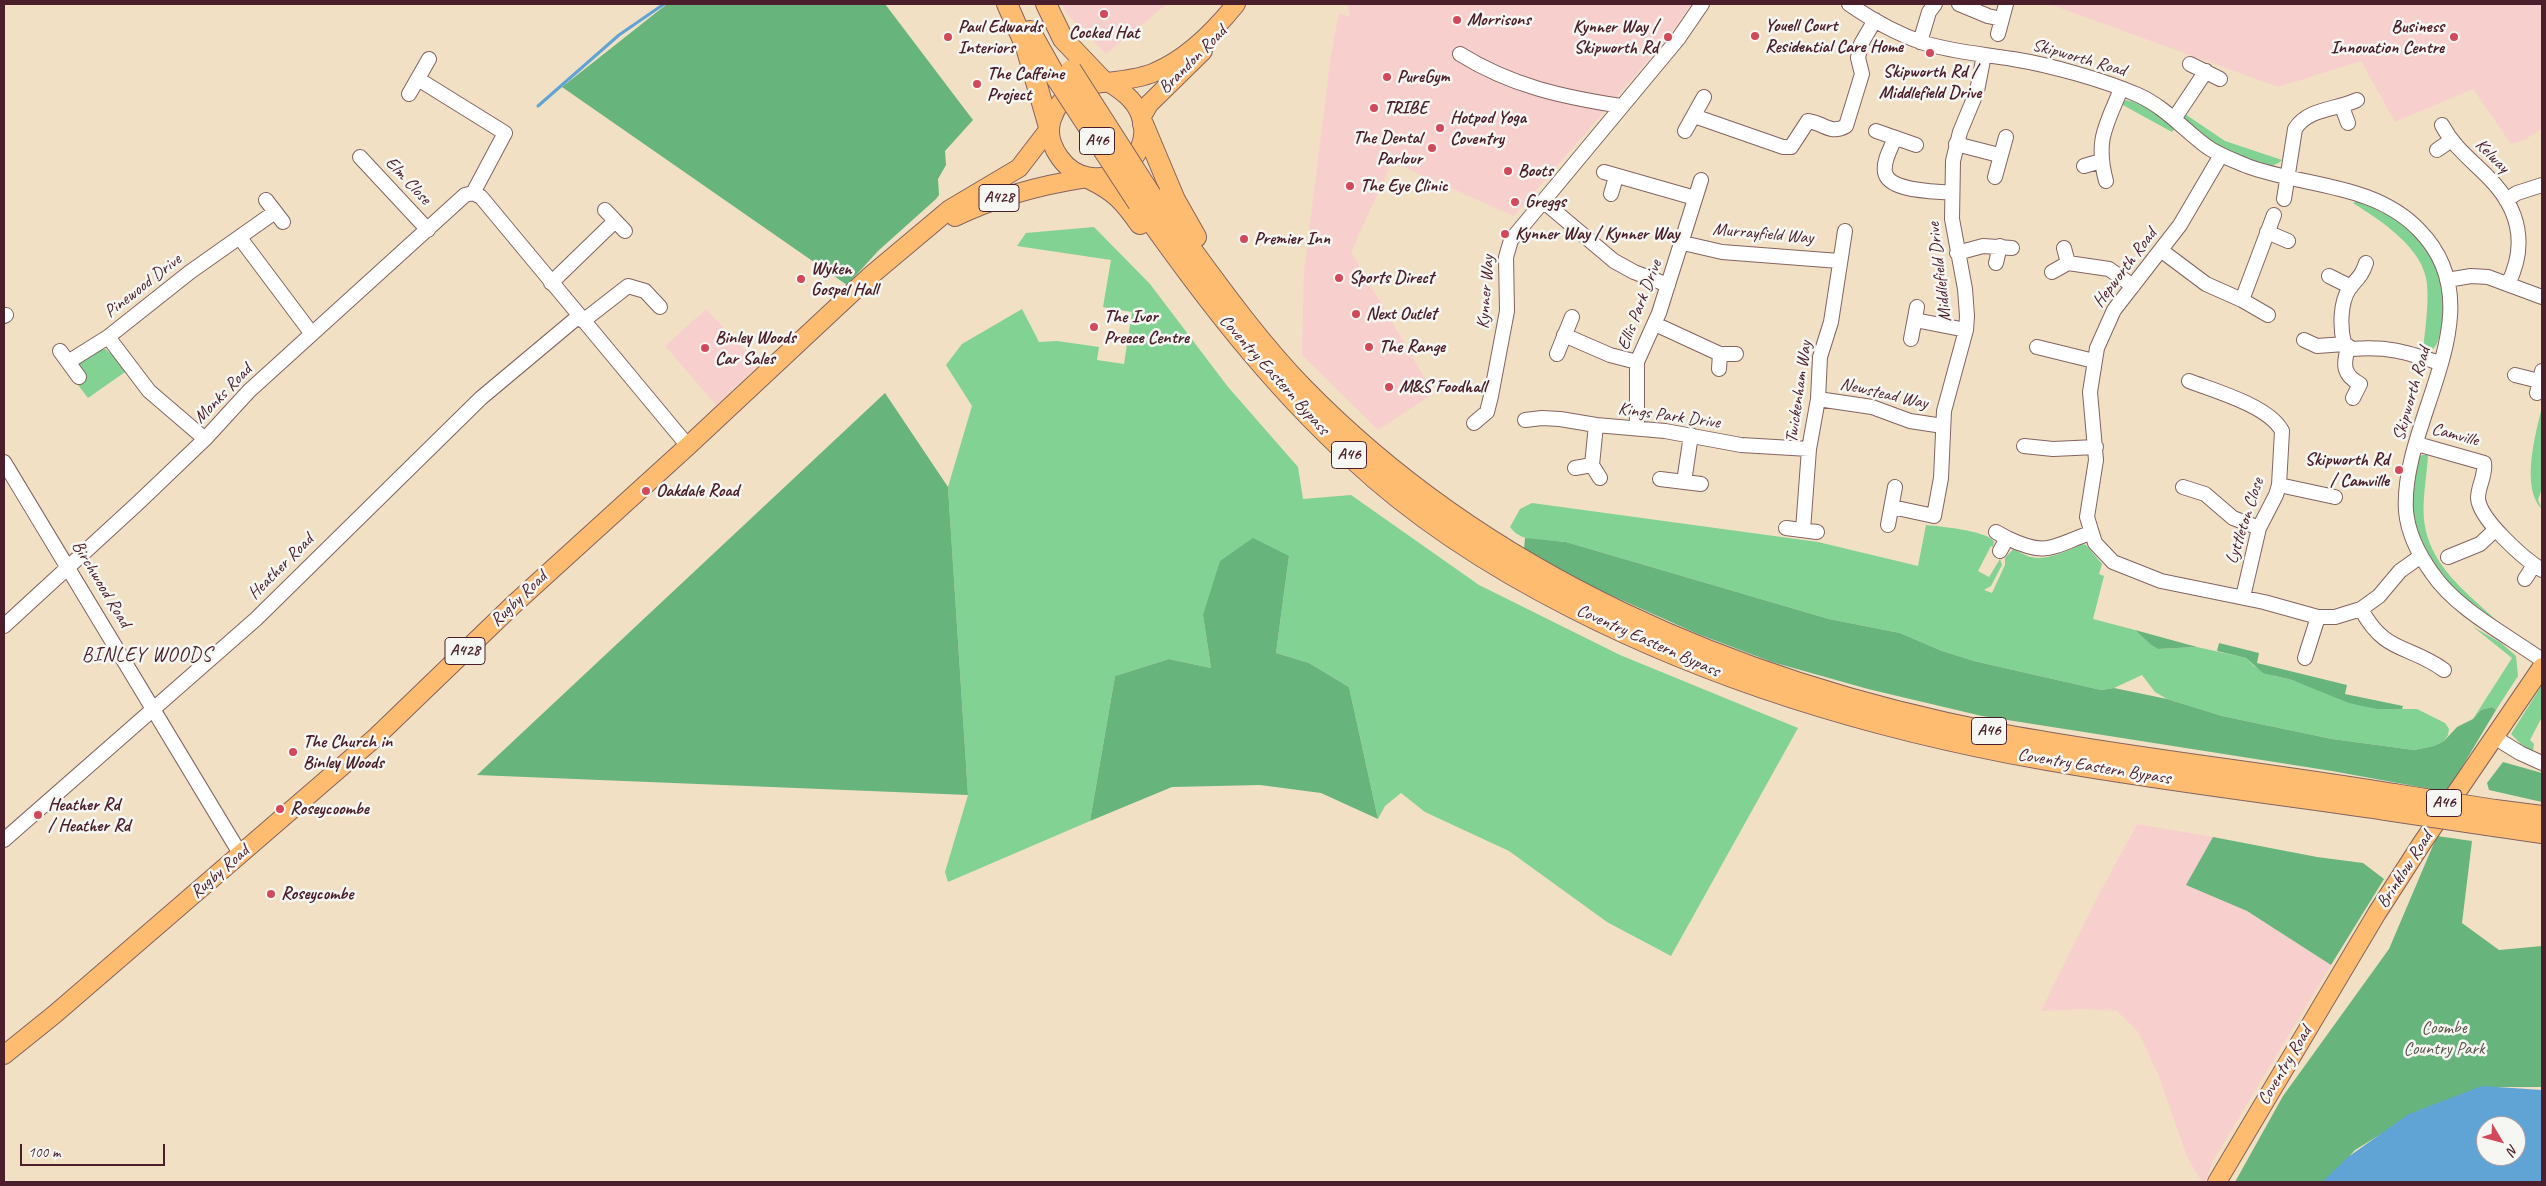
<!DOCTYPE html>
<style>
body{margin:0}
#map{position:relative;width:2546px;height:1186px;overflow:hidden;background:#f1e0c4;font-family:Caveat,sans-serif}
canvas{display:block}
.frame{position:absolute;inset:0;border:5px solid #4a1f2b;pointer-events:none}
.north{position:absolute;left:2476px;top:1116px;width:50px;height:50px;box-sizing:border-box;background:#f6f6f2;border:1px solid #b1a0a2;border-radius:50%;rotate:127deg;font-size:14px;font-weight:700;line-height:20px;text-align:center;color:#4a1f2b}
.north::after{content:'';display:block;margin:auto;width:18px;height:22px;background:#d1495b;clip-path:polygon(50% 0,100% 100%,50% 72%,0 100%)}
.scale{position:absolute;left:20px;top:1144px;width:145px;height:22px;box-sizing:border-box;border:2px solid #4a1f2b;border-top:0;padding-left:6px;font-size:15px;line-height:18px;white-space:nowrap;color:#4a1f2b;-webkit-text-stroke:4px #f6f6f2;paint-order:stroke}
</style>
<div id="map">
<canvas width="2546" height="1186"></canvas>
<div class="frame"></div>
<div class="north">N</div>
<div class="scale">100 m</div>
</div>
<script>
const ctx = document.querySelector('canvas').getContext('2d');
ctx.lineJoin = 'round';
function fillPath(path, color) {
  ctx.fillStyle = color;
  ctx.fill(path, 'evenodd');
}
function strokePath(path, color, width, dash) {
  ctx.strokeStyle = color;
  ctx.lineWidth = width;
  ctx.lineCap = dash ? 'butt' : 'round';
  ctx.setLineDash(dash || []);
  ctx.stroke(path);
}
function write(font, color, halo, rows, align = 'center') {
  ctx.font = font + ' Caveat,sans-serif';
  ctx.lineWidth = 5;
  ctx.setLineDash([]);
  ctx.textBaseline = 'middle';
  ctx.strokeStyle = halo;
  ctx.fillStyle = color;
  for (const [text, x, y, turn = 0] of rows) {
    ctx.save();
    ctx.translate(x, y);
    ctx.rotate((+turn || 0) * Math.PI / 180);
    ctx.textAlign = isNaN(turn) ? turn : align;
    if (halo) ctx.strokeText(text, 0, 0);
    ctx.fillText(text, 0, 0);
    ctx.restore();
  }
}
fillPath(new Path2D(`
 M1062,4H1167L1106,54L1066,13Z
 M1348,4H1691L1668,37L1514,216L1392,162L1351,252L1429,385L1431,395L1378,430L1302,355L1304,271L1331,54L1339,13L1350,17Z
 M2049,4H2542V129L2524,140L2511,144L2473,89L2395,122L2361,61L2278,87Z
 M706,309L759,365L716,405L665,346Z
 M2137,824L2213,837L2187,885L2247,911L2331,965L2214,1159L2205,1182H2202L2187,1157L2160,1079L2139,1033L2117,1011L2083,1009L2041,1011L2096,900Z`), '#f7d0ce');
fillPath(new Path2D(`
 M2126,100C2145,104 2160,116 2175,128L2172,132L2121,104Z
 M2185,114L2225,141L2282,160C2260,183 2201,134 2183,118Z
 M2357,201C2373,206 2388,211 2402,222C2434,247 2449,291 2441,329C2439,337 2438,345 2432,350H2423C2425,329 2429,305 2427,284C2424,248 2380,220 2353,203Z
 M1094,227L1150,284L1228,387L1298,467L1303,499L1351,495L1479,585L1620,655L1798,728L1671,956L1607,922L1509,851L1425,812L1401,793L1385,806L1378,819L1349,687L1309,663L1276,653L1289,556L1203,615L1211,668L1169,659L1115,676L1090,821L948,882L945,872L968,795L948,487L972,406L946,365L962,344L1022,309L1039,342L1057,341L1099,347L1097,360L1124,364L1132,312L1103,307L1111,260L1017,246L1026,233Z
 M105,349L118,359L125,372L88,398L75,381L76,363L99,350Z
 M2542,407V488L2538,500L2542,509C2520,488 2536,432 2542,407Z
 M2422,455H2428C2427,476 2422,499 2424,520C2429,565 2465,591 2496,620C2454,590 2416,565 2411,509C2410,493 2415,475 2416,459Z
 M1532,503L1818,542L1918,566L1926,525C1943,527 1983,530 1994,541L1993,547L1991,546L1978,571L1989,577L2000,559L2002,565L1991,586L1984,590L1992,593L2005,565V558L2013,549C2019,551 2025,556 2031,557C2048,561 2066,551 2082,544L2086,545L2102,564L2099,574L2104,576L2093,619L2135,630L2151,645L2158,649L2197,647L2246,658L2254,666L2275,676L2292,680L2377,709H2417L2445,723L2449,729L2448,735L2444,741L2434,746L2414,750L2332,739L2222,716L2167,699L2155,692L2142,675L2114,688L2101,690L1974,661L1942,651L1900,633L1829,619L1566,542C1547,539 1523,545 1510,527L1520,509Z
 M2472,626L2501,643L2516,656L2518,676L2496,710L2492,707L2481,710L2473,719L2512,658Z
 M2542,685V717L2530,740L2534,744L2533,751L2522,745L2511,734Z`), '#81d293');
fillPath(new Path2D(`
 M667,4H885L973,120L945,151L946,165L938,179L939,195L936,199L878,251L847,285L562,87Z
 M885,393L948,487L968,795L477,775Z
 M1253,538L1289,556L1276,653L1309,663L1349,687L1378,819L1321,793L1260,785L1172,787L1090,821L1115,676L1169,659L1211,668L1203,615L1220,561Z
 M1525,538L1566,542L1829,619L1900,633L1942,651L1974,661L2101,690L2114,688L2167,699L2222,716L2332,739L2414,750L2434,746L2444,741L2457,727L2473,719L2481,710L2492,707L2496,710L2447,792L2332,771L1982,716L1868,689L1772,662L1698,634L1570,577L1524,549Z
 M2135,630L2197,647L2158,649L2151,645Z
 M2219,643L2259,653L2257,663L2347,685L2345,694L2403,706L2402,709H2377L2349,703L2292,680L2263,673L2246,658L2217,651Z
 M2503,762L2542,773V802L2489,790L2487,783Z
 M2437,836L2472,841L2462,923L2499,950L2542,946V1087H2484L2417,1112L2355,1150L2326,1182H2235L2283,1096L2389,949Z
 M2213,837L2317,857L2363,863L2384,879L2331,965L2247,911L2186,885Z`), '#68b47d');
fillPath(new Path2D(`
 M2482,1086L2542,1090V1182H2322L2348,1157L2409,1114ZM2486,1126H2516V1156H2486Z`), '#5fa4d4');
strokePath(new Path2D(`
 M538,106L619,35L664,4`), '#5fa4d4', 3);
const minor = new Path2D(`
 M1849,4C1872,20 1897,34 1924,43C1953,52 1983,54 2013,59C2050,65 2104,80 2138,95C2165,107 2183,129 2206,146C2218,155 2233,160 2247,166C2304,187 2374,183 2419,230C2499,311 2400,419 2406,511C2408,533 2419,555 2432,573C2456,609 2507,635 2542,660
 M1959,4L1988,16L2001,19
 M1998,34L2006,4
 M1920,42L1929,12L1935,4
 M1460,54C1511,86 1563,97 1621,106
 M2190,64L2220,79
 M418,79L505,133L473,193
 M409,94L429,59
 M2342,107L2348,123
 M1694,116L1783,147H1791L1808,121C1824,123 1830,135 1846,126L1862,74L1858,58L1861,44L1875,20
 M2174,119L2206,71
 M2442,125C2454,148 2473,161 2490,179C2520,210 2527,246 2508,284
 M1685,131L1704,97
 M1876,131L1916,145
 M1895,138C1891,148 1883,161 1885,172C1888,192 1936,191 1952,193
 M1956,144L1999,155
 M2437,150L2450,141
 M2221,155L2180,225L2114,310L2097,348L2090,392L2096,460L2087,517L2095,543L2113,562L2161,581L2264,602L2318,617H2335L2361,609L2379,596L2400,571L2421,556
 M360,157L428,230
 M2084,166L2101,161
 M1604,172L1695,198
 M1995,177L2006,137
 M2106,181C2095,140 2106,126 2121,89
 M473,193L481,197L688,446
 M1611,194L1616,177
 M2284,199L2295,129C2308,108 2336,110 2357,100
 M266,200L283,222
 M2506,200L2517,193L2542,185
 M1543,201L1614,261L1634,272L1668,285
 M605,210L625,231
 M2267,232L2288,241
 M240,238L312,334
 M1683,243L1722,252L1839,261
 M2162,251L2206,284L2242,300L2268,315
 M1957,253L1983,246L2012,248
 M1996,263L2000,246
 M2068,263L2109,269L2133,286
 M2366,263C2361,278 2357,278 2349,289C2340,303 2340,328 2344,343L2352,349C2389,346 2406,352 2440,363
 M2052,272L2068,263L2064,248
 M2329,276L2351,287
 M2447,280L2471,276L2488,277L2542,297
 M551,283L614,222
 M2242,300L2274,215
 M4,316L6,315
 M1915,320L1966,330
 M583,321L628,286L645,291L660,307
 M1655,324L1720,354H1736
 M1564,335L1610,355L1637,362
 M108,337L149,391L205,439
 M1911,339L1917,307
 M2304,340L2317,346L2345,344
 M2037,347L2094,361
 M2348,348C2343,365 2343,375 2360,384L2353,398
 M60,351L79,377
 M1557,354L1572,317
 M68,362L108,337L190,272L275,212
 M1719,369L1720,354
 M2515,375L2539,381
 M2189,381C2215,391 2269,406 2282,431L2279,485L2276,495L2259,528L2243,597
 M2537,393L2542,371
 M1818,399L1872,407L1910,421L1943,426
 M1525,420L1542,418L1560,419L1596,425L1665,431L1741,445L1809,449
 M1474,423L1487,412L1491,396L1507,311L1506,257L1511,240L1678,39L1702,4
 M1637,428V362L1659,313L1701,180
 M2417,444L2484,463C2486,475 2478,486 2478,498C2479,519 2524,559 2542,570
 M2024,446L2053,449L2096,447
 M4,462L241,855
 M1592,465L1596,425
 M1575,468L1592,465L1600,478
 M1660,479L1701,484
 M1684,482L1691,435
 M2279,485L2335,497
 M2183,487L2205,494L2233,518L2259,528
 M1892,507L1934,516L1941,478L1944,411L1966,330L1967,316L1965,289L1952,219L1953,161L1960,132L1977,91L1984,55
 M1888,525L1895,487
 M1786,528L1817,532
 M1803,530L1809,449L1818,399L1820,357L1831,322L1845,231
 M1996,532L2007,538
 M2000,551L2007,538C2047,557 2051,547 2090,533
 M2448,557L2480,544L2495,530
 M2525,579L2534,565
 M2361,609C2385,654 2408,644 2444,670
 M4,626L138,503L205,439L249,391L465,195L473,193
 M2305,658L2318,617
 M2494,737L2520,753L2542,763
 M4,840L256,619L481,398L579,316`);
const major = new Path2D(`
 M1108,82C1121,90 1134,99 1140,114C1159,161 1093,203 1060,158C1052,147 1047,133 1052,119C1067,72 1120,88 1155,72C1186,59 1215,30 1236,4
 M1141,118L1149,104L1203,51
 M955,217C998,196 1041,185 1087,178
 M4,1055L55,1014L376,737L513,605L688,446L869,277L950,209L1019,168L1049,129
 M2217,1182L2377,913L2422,843L2542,667`);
const highway = new Path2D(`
 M1007,4L1026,47L1049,127
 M1046,4L1063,39L1104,82
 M1030,31L1057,79
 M1143,124L1175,200L1196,237
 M1090,179C1115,191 1124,201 1140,224
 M1151,195C1200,259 1246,329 1302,387C1487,577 1738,683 1995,733C2127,758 2262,772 2394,794
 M1138,203C1202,294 1269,382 1352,458C1417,519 1494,568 1573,608C1720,683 1879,730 2041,759C2156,780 2271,793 2386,810
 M2495,810L2542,816
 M2487,825L2542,833`);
strokePath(minor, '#846361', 16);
strokePath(major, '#846361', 20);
strokePath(highway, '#846361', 22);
strokePath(minor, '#fff', 14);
strokePath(major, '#fdbc70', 18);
strokePath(highway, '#fdbc70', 20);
const highwayBridge = new Path2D(`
 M1071,70L1151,195
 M1057,79L1138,203
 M2394,794L2495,810
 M2386,810L2487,825`);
strokePath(highwayBridge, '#846361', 22, []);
strokePath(highwayBridge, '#fdbc70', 20);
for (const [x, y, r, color] of [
 [1104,14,5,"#d1495b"],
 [1457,20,5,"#d1495b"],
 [1755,36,5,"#d1495b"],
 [948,37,5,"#d1495b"],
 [1668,37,5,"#d1495b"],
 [2454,37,5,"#d1495b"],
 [1930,53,5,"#d1495b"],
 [1387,77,5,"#d1495b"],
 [977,84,5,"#d1495b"],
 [1374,108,5,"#d1495b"],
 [1440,128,5,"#d1495b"],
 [1432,148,5,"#d1495b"],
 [1508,171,5,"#d1495b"],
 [1350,186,5,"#d1495b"],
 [1515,202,5,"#d1495b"],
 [1505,234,5,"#d1495b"],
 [1244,239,5,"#d1495b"],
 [1339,278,5,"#d1495b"],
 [801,279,5,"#d1495b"],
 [1356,314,5,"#d1495b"],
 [1094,327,5,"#d1495b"],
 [1369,347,5,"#d1495b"],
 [705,348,5,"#d1495b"],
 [1389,387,5,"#d1495b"],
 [2399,470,5,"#d1495b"],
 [646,491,5,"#d1495b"],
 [293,752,5,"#d1495b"],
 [280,809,5,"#d1495b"],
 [38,815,5,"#d1495b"],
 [271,894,5,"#d1495b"]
]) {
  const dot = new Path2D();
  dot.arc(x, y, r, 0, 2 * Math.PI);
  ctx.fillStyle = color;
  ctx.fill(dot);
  strokePath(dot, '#f6f6f2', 2);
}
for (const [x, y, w] of [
 [1097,141,35],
 [999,198,40],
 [1349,455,35],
 [465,651,40],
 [1989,731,35],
 [2444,803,35]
]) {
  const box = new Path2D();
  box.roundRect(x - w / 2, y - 13.5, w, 27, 4);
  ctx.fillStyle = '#f6f6f2';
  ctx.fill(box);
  strokePath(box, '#4a1f2b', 1);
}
write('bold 16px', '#4a1f2b', null, [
 ["A46",1097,141],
 ["A428",999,198],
 ["A46",1349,455],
 ["A428",465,651],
 ["A46",1989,731],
 ["A46",2444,803]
]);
write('bold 18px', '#4a1f2b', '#f6f6f2', [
 ["Morrisons",1467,20],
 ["Youell Court",1765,26],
 ["Residential Care Home",1765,47],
 ["Paul Edwards",958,27],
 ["Interiors",958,48],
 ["Kynner Way /",1658,27,"right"],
 ["Skipworth Rd",1658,48,"right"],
 ["Business",2444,27,"right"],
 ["Innovation Centre",2444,48,"right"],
 ["Cocked Hat",1104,33,"center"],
 ["Skipworth Rd /",1930,72,"center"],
 ["Middlefield Drive",1930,93,"center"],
 ["The Caffeine",987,74],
 ["Project",987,95],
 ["PureGym",1397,77],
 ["TRIBE",1384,108],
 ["Hotpod Yoga",1450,118],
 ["Coventry",1450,139],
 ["The Dental",1422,138,"right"],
 ["Parlour",1422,159,"right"],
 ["Boots",1518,171],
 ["The Eye Clinic",1360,186],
 ["Greggs",1525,202],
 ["Kynner Way / Kynner Way",1515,234],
 ["Premier Inn",1254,239],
 ["Wyken",811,269],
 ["Gospel Hall",811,290],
 ["Sports Direct",1349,278],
 ["Next Outlet",1366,314],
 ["The Ivor",1104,317],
 ["Preece Centre",1104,338],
 ["Binley Woods",715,338],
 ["Car Sales",715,359],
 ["The Range",1379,347],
 ["M&S Foodhall",1399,387],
 ["Skipworth Rd",2389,460,"right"],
 ["/ Camville",2389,481,"right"],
 ["Oakdale Road",656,491],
 ["The Church in",303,742],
 ["Binley Woods",303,763],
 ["Heather Rd",48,805],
 ["/ Heather Rd",48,826],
 ["Roseycoombe",290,809],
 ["Roseycombe",281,894]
], 'left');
write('18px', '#4a1f2b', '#f6f6f2', [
 ["Skipworth Road",2079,58,16],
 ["Brandon Road",1193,60,-45],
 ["Kelway",2492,156,45],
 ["Elm Close",408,181,47],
 ["Murrayfield Way",1763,234,5],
 ["Hepworth Road",2125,268,-53],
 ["Middlefield Drive",1940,272,-97],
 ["Pinewood Drive",143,286,-38],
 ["Kynner Way",1486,292,-86],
 ["Ellis Park Drive",1640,305,-69],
 ["Coventry Eastern Bypass",1274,375,48],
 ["Twickenham Way",1799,392,-82],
 ["Monks Road",223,394,-46],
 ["Newstead Way",1884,394,13],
 ["Skipworth Road",2412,394,-74],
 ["Kings Park Drive",1669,416,8],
 ["Camville",2455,435,15],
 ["Lyttleton Close",2245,521,-72],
 ["Heather Road",281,567,-45],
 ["Birchwood Road",101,584,59],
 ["Rugby Road",519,599,-44],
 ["Coventry Eastern Bypass",1648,641,24],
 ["Coventry Eastern Bypass",2094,767,9],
 ["Brinklow Road",2405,870,-57],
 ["Rugby Road",220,872,-41],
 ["Coventry Road",2285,1066,-59]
]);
write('18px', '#5a554a', '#f6f6f2', [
 ["Coombe",2444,1028],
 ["Country Park",2444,1049]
]);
ctx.letterSpacing = '1px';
write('20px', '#4a1f2b', '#f6f6f2', [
 ["BINLEY WOODS",147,656]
]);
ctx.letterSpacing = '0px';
</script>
